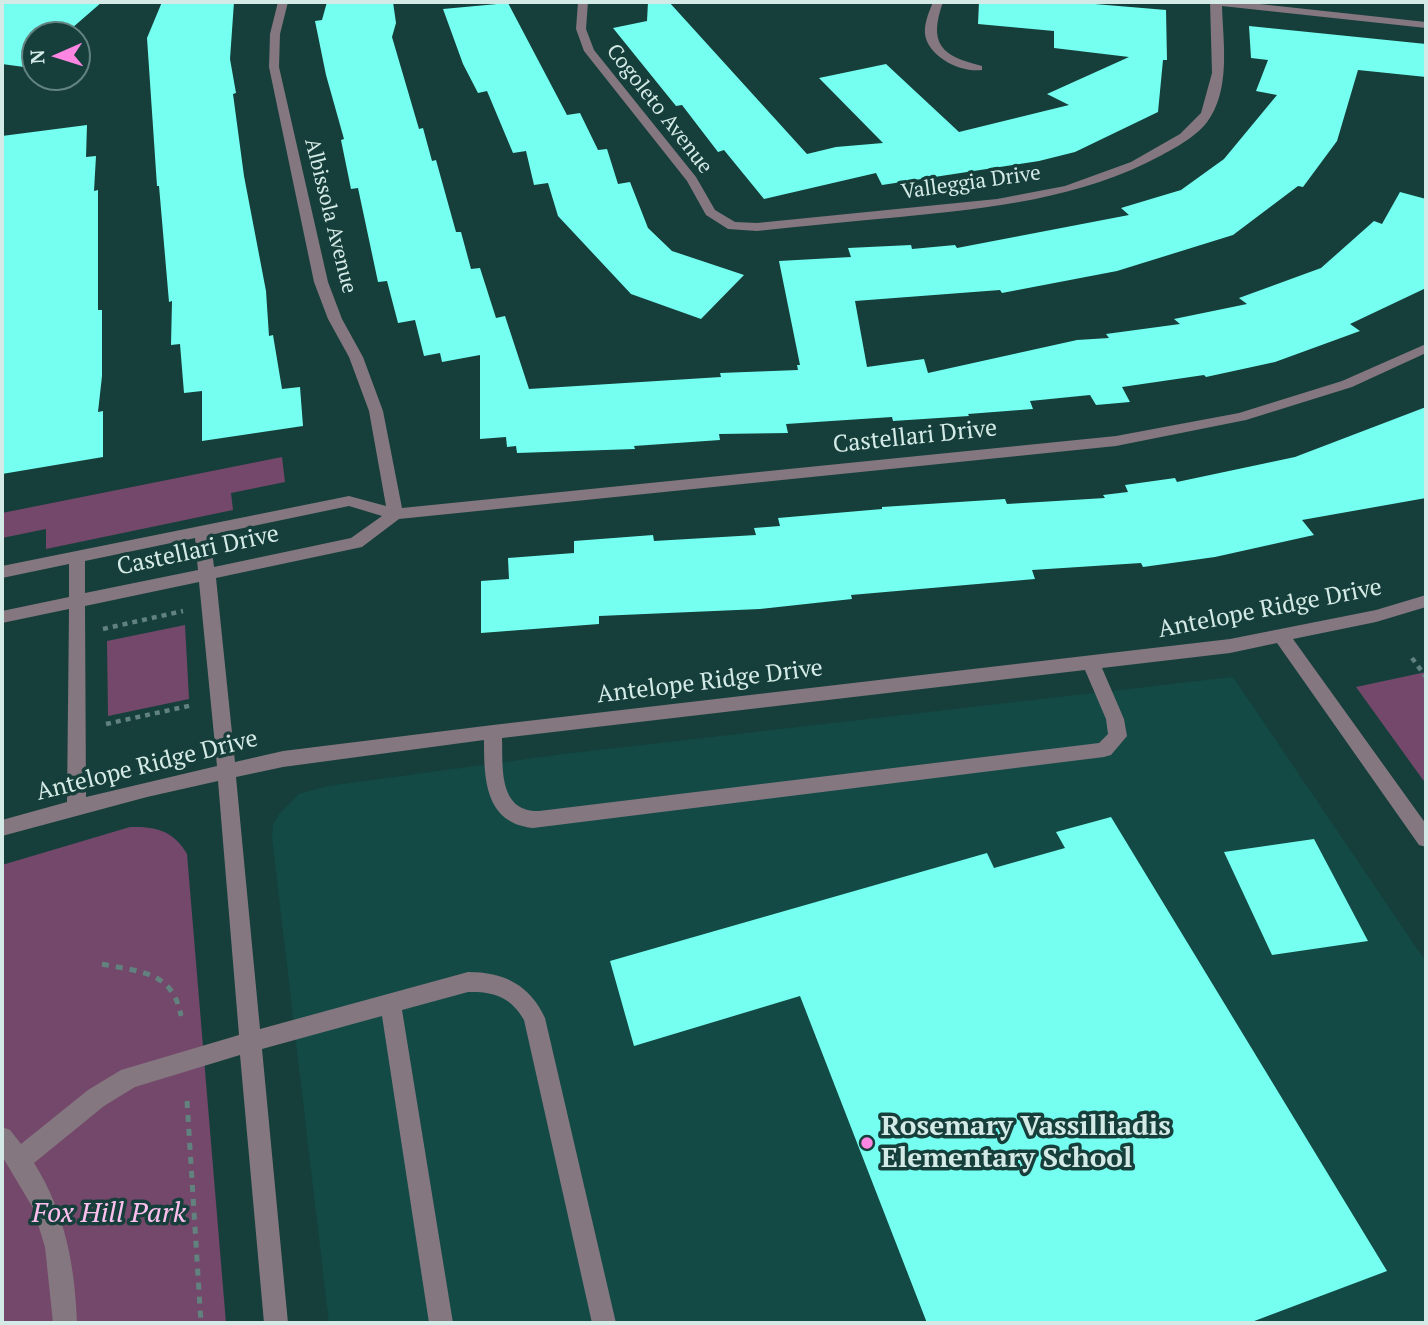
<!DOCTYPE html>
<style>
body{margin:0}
#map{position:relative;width:1428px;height:1325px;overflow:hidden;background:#163f3b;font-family:"PT Serif",serif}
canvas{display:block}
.frame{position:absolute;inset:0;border:4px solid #d4eae6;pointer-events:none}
.north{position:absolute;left:21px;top:21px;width:70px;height:70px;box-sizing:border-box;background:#163f3b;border:2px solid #62837f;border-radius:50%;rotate:267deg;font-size:19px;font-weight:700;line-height:28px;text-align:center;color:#d4eae6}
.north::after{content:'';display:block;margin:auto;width:24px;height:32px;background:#fd86e3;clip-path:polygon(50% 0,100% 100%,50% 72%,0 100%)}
</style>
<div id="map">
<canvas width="1428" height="1325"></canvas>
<div class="frame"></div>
<div class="north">N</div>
</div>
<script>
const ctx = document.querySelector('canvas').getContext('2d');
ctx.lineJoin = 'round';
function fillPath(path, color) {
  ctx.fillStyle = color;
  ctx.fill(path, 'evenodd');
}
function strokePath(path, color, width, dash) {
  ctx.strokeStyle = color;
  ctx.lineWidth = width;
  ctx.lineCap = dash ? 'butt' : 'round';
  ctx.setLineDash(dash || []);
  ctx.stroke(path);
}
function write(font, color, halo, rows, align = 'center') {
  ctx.font = font + ' "PT Serif",serif';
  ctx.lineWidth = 7;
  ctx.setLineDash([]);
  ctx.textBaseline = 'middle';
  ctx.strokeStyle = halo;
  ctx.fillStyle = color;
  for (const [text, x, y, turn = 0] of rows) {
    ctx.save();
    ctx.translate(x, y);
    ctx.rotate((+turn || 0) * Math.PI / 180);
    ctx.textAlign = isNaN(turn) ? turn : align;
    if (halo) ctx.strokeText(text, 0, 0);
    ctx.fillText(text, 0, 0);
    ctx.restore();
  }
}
fillPath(new Path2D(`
 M1233,677L1426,962V1323H329L272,837L273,825L279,814L299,794L328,786L564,754Z`), '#134a45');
fillPath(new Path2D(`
 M282,457L285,482L231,493L233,510L46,549V529L2,538V513Z
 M185,625L189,699L108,716L107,641Z
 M1426,672V784L1356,687Z
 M130,827C156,826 174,831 187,854L226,1323H2V865Z`), '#74486a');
fillPath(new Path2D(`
 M2,2H102L64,35H35V58L24,67L2,64Z
 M162,2H234L230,59L236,93L233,94L244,176L266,291L269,336L273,335L282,389L300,387L303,426L202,441V391L184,393L180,344L171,345L172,301L169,302L159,186H157L147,38Z
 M327,2H393L396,23L392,37L419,129L423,128L432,161L436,160L456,232H461L471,269L480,268L496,318L505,316L529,389L721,377L720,373L798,370L797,365H800L779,261L851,257L848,248L911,245L912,249L955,245L957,248L1129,215L1121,208L1181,190L1224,159L1277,95L1256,91L1268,60L1251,58L1249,26L1426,44V77L1358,70L1337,141L1303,187L1298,186L1233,235L1117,271L1002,293L1000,290L855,301L867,367L924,359L928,373L1077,340L1109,338L1106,334L1180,324L1174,319L1247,304L1239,298L1321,268L1374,221L1382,224L1400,192L1426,199V288L1350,324L1360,331L1275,362L1206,377L1204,375L1122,387L1130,402L1096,405L1090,395L1030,401L1033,409L968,414L969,416L893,421L892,417L786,424L788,433L719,434L720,440L634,446L635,449L517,453L516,446L507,447L506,437L480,439V355L442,362L440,353L424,356L415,320L398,323L387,281L378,282L358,188L351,189L341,140L344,139L326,75L315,21L322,20Z
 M648,2H669L807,154L836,147L883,143L819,78L886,64L959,132L1069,105L1047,94L1129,57L1054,48V31L978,24L979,2H1071L1166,10L1167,60H1163L1158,112L1075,152L1039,161L882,185L876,173L764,199L724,150L718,152L682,105L676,106L613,28L647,21Z
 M508,3L567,115L580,113L598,150L607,149L618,184L630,182L648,228L672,251L744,275L701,319L631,294L558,216L548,183L534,185L526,151L513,153L487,91L478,93L463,64L443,9Z
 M87,125L86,157L96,156L94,191L98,190V310H102V376L98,412L103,411V457L2,474V136Z
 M1426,407V498L1302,520L1314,535L1215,557L1143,567L1141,563L1032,570L1035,579L851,595L852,599L760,609L599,616V624L481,633V581L509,579L508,558L574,553V541L653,535L654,541L756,535L754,528L780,526L778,518L882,509V507L1005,499L1007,504L1105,498L1103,495L1128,492L1125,485L1175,478L1177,482L1295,457Z
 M1111,817L1387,1271L1249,1323H927L800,996L634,1046L610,961L987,853L994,868L1065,848L1056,832Z
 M1314,839L1368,941L1272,955L1224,852Z`), '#75fff1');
strokePath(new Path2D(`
 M103,629L183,611
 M1412,658L1426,677
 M106,724L193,705`), '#61827e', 4.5, [5, 5]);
strokePath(new Path2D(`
 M102,964C140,972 173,971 181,1016
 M187,1101L201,1323`), '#61827e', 5, [7, 7]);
fillPath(new Path2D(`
 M278,2H288L280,34L279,67L328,282L342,319L363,357L383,411L402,508L1116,436L1239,413L1342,381L1426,344V353L1352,387L1246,420L1116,446L399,519L362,547L216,578L235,762L283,751L493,725L1230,639L1376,610L1426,595V607L1376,622L1293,639L1426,824V847L1419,845L1277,643L1230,653L1102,668L1124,719L1127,736L1111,755L1104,757L533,828C485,823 484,779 484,740L283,767L236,777L260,1029L468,972C504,972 530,985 545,1018L616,1323H592L524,1020C511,997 493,991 468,992L402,1010L453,1323H429L382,1016L262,1049L288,1323H264L240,1055L135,1087L104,1106L34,1163C65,1212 75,1266 77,1323H53L45,1247L33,1208L2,1156V1127L10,1130L21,1144L88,1090L121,1070L239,1035L218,781L147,797L2,836V820L67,802L69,609L2,623V611L69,597V564L2,578V566L349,496L386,506L369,411L349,357L328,319L314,282L269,67L270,34ZM349,506L382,516L351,538L214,567L210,535ZM195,538L198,570L85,593V561ZM199,582L217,766L86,797L85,606ZM1085,670L1106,719L1108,734L1099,743L539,811C498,812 503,767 502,738Z
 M578,2H588L586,29L594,50L696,177L715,210L735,222L757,223L997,199L1065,186L1131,162L1180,134L1201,113L1212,73L1210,2H1241L1426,22V28L1222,6C1223,41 1230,84 1211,116C1201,134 1180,145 1162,155C1081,199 990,208 900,217C852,221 805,226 757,231L728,229L706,215L687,181L584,51L576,29Z
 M933,2H943C928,44 941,56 982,66V70C961,73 928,57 925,34C924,23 929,12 933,2Z`), '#847780');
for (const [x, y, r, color] of [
 [867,1143,7,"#fd86e3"]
]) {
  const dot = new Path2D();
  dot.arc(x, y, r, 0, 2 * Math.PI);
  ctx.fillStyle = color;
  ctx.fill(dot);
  strokePath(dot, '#163f3b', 2.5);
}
write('21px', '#d4eae6', '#163f3b', [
 ["Cogoleto Avenue",659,109,52],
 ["Valleggia Drive",971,183,-8],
 ["Albissola Avenue",330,216,76]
]);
write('24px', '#d4eae6', '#163f3b', [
 ["Castellari Drive",915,437,-6],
 ["Castellari Drive",198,551,-12],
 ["Antelope Ridge Drive",1270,609,-11],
 ["Antelope Ridge Drive",710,682,-7],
 ["Antelope Ridge Drive",147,766,-14]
]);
write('bold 28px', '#d4eae6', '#163f3b', [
 ["Rosemary Vassilliadis",881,1127],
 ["Elementary School",881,1159]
], 'left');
write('italic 28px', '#fdbfed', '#163f3b', [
 ["Fox Hill Park",109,1214]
]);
</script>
